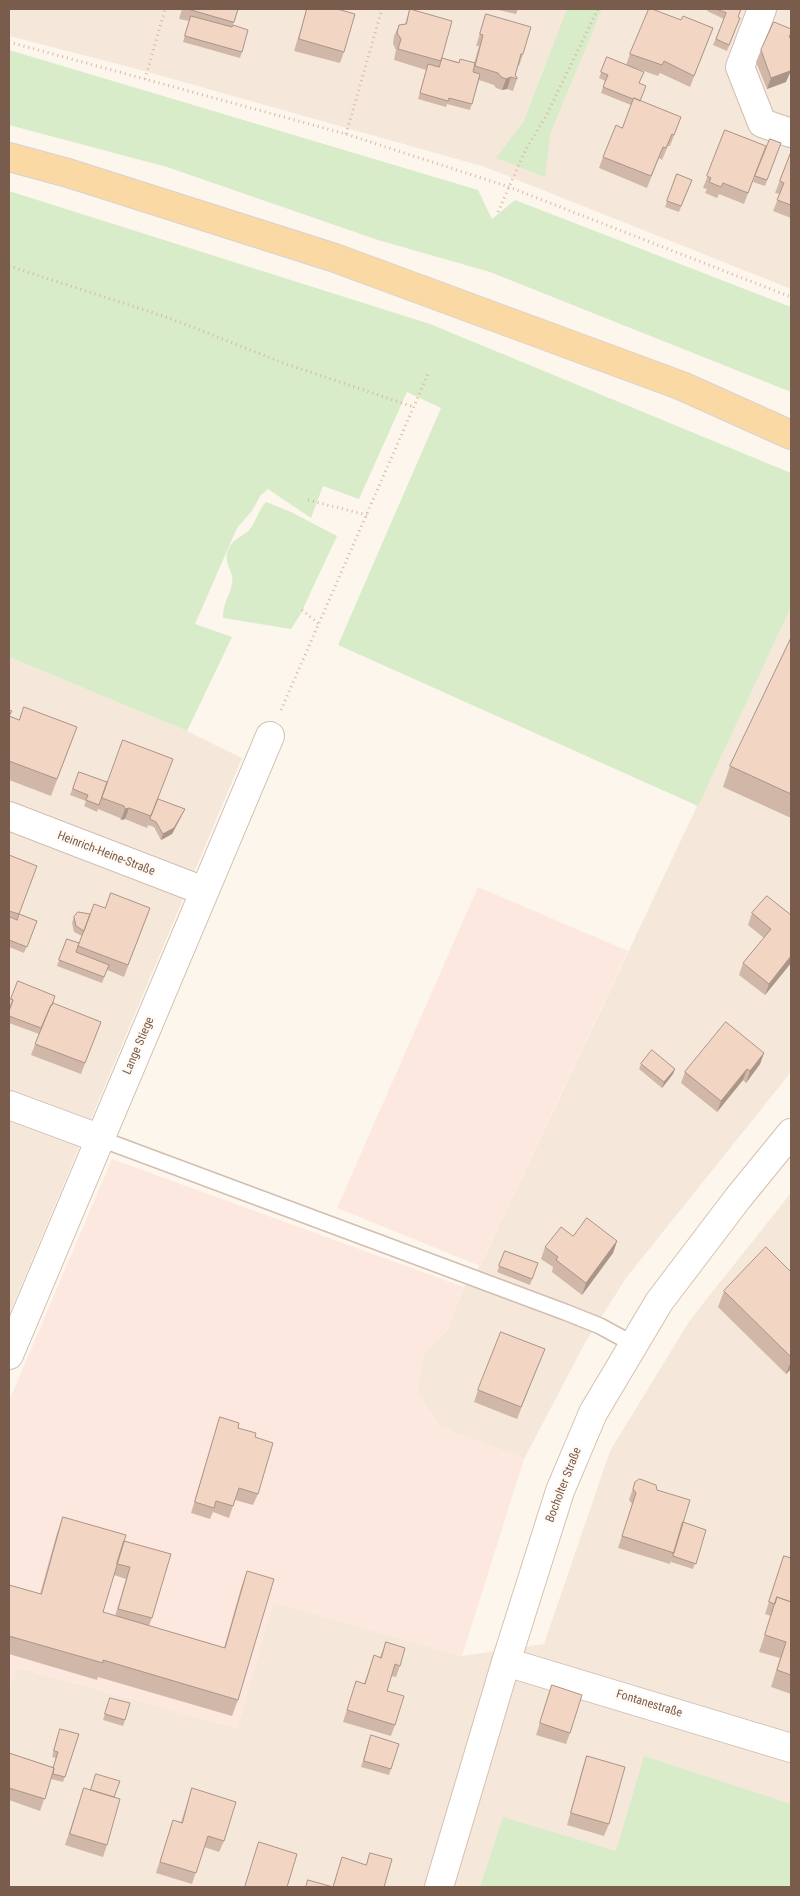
<!DOCTYPE html>
<meta charset="utf-8">
<style>
body{margin:0}
#map{position:relative;width:800px;height:1896px;overflow:hidden;background:#fdf6ec;font-family:"Roboto Condensed",sans-serif}
canvas{display:block}
.frame{position:absolute;inset:0;border:10px solid #7a5c4d;pointer-events:none}
</style>
<div id="map">
<canvas width="800" height="1896"></canvas>
<div class="frame"></div>
</div>
<script>
const ctx = document.querySelector('canvas').getContext('2d');
ctx.lineJoin = 'round';
function fillPath(path, color) {
  ctx.fillStyle = color;
  ctx.fill(path, 'evenodd');
}
function strokePath(path, color, width, dash) {
  ctx.strokeStyle = color;
  ctx.lineWidth = width;
  ctx.lineCap = dash ? 'butt' : 'round';
  ctx.setLineDash(dash || []);
  ctx.stroke(path);
}
function write(font, color, halo, rows, align = 'center') {
  ctx.font = font + ' "Roboto Condensed",sans-serif';
  ctx.lineWidth = 4.5;
  ctx.setLineDash([]);
  ctx.textBaseline = 'middle';
  ctx.strokeStyle = halo;
  ctx.fillStyle = color;
  for (const [text, x, y, turn = 0] of rows) {
    ctx.save();
    ctx.translate(x, y);
    ctx.rotate((+turn || 0) * Math.PI / 180);
    ctx.textAlign = isNaN(turn) ? turn : align;
    if (halo) ctx.strokeText(text, 0, 0);
    ctx.fillText(text, 0, 0);
    ctx.restore();
  }
}
fillPath(new Path2D(`
 M9,9H791V289L485,167L137,69L9,36Z
 M791,607V1072L626,1278L585,1343L524,1459L440,1427L417,1391L423,1355L447,1330L464,1287L480,1266Z
 M9,657L187,731L242,758L9,1315Z
 M791,1193V1887H9V1687L17,1667L237,1728L273,1602L462,1656L544,1644L610,1451L690,1320Z`), '#f5e8da');
fillPath(new Path2D(`
 M478,887L628,951L480,1266L337,1208Z
 M112,1159L464,1287L447,1330L423,1355L417,1391L440,1427L524,1459L462,1656L273,1602L237,1728L18,1667L9,1687V1401Z`), '#fde8e0');
fillPath(new Path2D(`
 M567,9H602L550,134L545,177L496,158L524,121Z
 M9,50L478,190L492,219L515,200L791,307V392L490,272L378,240L167,167L9,125Z
 M9,191L430,324L791,473V607L698,806L338,645L441,408L407,392L359,499L323,486L311,518L268,489L260,496L252,511L237,528L195,624L232,637L187,731L9,657Z
 M266,502L291,512L337,536L300,615L291,629L223,618C223,602 229,598 232,584C235,572 224,565 227,554C231,537 243,538 250,529C257,520 258,510 266,502Z
 M644,1756L791,1804V1887H480L503,1817L616,1851Z`), '#d8ecc9');
const lane = new Path2D(`
 M101,1139L565,1312L600,1326L633,1344`);
const street = new Path2D(`
 M762,9L740,67L762,123L791,133
 M9,816L204,891
 M9,1105L101,1139
 M9,1355L270,736
 M506,1662L791,1748`);
const secondary = new Path2D(`
 M439,1887L506,1662L560,1491L593,1413L659,1302L738,1198L791,1133`);
const primary = new Path2D(`
 M9,157L68,173L335,258L682,386L791,435`);
strokePath(lane, '#d1beb0', 18);
strokePath(street, '#d1beb0', 30);
strokePath(secondary, '#d6c0b0', 30);
strokePath(primary, '#dad1cd', 30);
strokePath(new Path2D(`
 M9,42L346,134L509,187L791,297
 M145,79L165,9
 M346,134L382,9
 M498,212L525,151L546,116L598,9
 M9,266L169,318L286,364L414,407
 M308,500L367,515
 M302,610L319,624
 M281,710L428,374`), '#d9b8a5', 3, [1, 4]);
strokePath(lane, '#fff', 15);
strokePath(street, '#fff', 28);
strokePath(secondary, '#fff', 28);
strokePath(primary, '#fbd9a5', 28);
fillPath(new Path2D(`
 M182,9H238L233,25L242,52L240,58L183,42L189,21L179,19Z
 M307,9H337L344,52L340,63L294,51Z
 M410,9L442,58L459,62L474,63L479,46H476L486,14L523,54L519,66L518,65L515,76L517,79L513,91L507,89L502,90L496,88L494,85L479,80L470,110L447,104L446,107L418,99L426,70L394,60L396,50L393,44L394,36L399,25L405,24Z
 M494,9H518L516,14Z
 M708,9H741L738,17L740,18L727,51L713,45L724,19L707,11Z
 M681,20L713,28L690,87L660,73L658,76L635,68L640,83V101L681,117L670,146H668L662,160L659,158L647,188L599,168L603,157L622,128L631,105L601,93L605,81L599,78L607,57L626,65L630,54Z
 M791,29L786,82L767,89L756,62L761,50Z
 M725,130L766,146L744,204L719,194L717,198L705,193L707,189L703,188Z
 M770,139L781,143L765,186L753,182Z
 M791,152V218L773,211L780,194L775,193Z
 M677,174L692,180L679,212L665,207Z
 M791,638V818L723,787L730,766Z
 M9,710L10,716L19,720L77,727L51,796L9,780Z
 M79,772L107,782L158,799L182,815L172,834L161,840L154,827L148,825L154,808L147,828L125,819L121,820L120,818L98,809L97,812L84,806L86,801L70,795Z
 M9,855L19,914L37,921L24,953L9,947Z
 M105,908H150L124,977L107,970L102,983L57,966L67,939L79,943L82,936L74,932L72,923L74,917L90,914Z
 M752,913L791,915V963L765,995L739,975L743,963L764,938L748,925Z
 M9,998L52,1005L101,1022L81,1074L31,1055L39,1034L9,1023Z
 M764,1053L760,1064L746,1083L743,1080L717,1112L681,1083L685,1072Z
 M641,1064L675,1069L673,1074L662,1088L639,1069Z
 M573,1236L617,1241L613,1253L582,1295L552,1272L553,1267L541,1259L545,1247Z
 M505,1251L538,1263L530,1285L497,1272Z
 M791,1272V1369L786,1374L718,1307L724,1291Z
 M540,1361L517,1419L474,1402L478,1390Z
 M220,1417L255,1437L258,1494L253,1505L235,1500L229,1518L213,1512L210,1519L191,1513Z
 M635,1482L657,1490L683,1522L706,1530L693,1569L671,1562L672,1558L670,1564L618,1548L632,1504L629,1500Z
 M63,1517L124,1541L152,1618L149,1626L224,1648L241,1588L247,1571L238,1700L232,1716L98,1677L97,1680L9,1654V1585L40,1594L57,1533ZM114,1575L126,1579L115,1616L103,1612Z
 M784,1556L791,1558V1694L771,1687L780,1658L759,1652L771,1616L765,1614Z
 M386,1642L400,1666L396,1677L391,1676L387,1691L395,1725L391,1736L343,1722L356,1681L364,1684L374,1655L380,1657Z
 M552,1685L570,1733L566,1744L536,1735Z
 M110,1698L125,1720L123,1726L103,1720Z
 M79,1734L63,1782L51,1779L40,1811L9,1800V1753L53,1767L56,1758L52,1757L58,1735Z
 M369,1741L391,1769L389,1775L361,1767Z
 M587,1756L609,1824L604,1836L567,1825L583,1767Z
 M84,1788L114,1797L107,1845L103,1857L65,1845Z
 M192,1788L224,1841L219,1852L204,1847L192,1884L156,1873L173,1820L181,1822Z`), '#d1b7a8');
fillPath(new Path2D(`
 M791,69V71L786,82L767,89L771,78Z
 M511,77L507,89L502,90L506,79Z
 M129,808L125,819L121,820L125,809Z
 M185,809L182,815L172,834L161,840L163,834Z
 M791,956V963L765,995L769,984Z
 M764,1053L760,1064L746,1083L750,1071Z
 M675,1069L673,1074L662,1088L664,1082Z
 M747,1069L743,1080L717,1112L721,1101Z
 M617,1241L613,1253L582,1295L586,1283Z
 M791,1361V1369L786,1374Z`), '#aa9588');
const building = new Path2D(`
 M188,9H238L234,22Z
 M307,9H337L355,14L344,52L299,39Z
 M410,9L452,21L441,61L398,49L401,39L397,33L399,25L406,24Z
 M649,9H652L681,20L683,16L713,28L694,76L664,61L662,65L630,54Z
 M716,9H741L738,17L740,18L729,45L716,39L726,13Z
 M486,14L531,27L523,54H521L515,76L517,77V79L511,77L506,79L501,77L498,73L475,66L483,35L480,34Z
 M191,16L232,27L233,25L248,30L242,52L185,36Z
 M774,22L791,29V33L789,37L791,38V69L790,71L771,78L761,50Z
 M607,57L644,72L639,83L646,86L640,101L634,98L633,99L603,87L608,75L601,72Z
 M442,58L459,63L460,59L475,63L473,72L480,74L472,104L449,98L448,101L420,93L428,64L439,67Z
 M634,98L681,117L674,135L672,134L666,148L663,147L651,176L603,157L616,125L622,128Z
 M725,130L766,146L748,193L723,183L721,187L709,182L711,178L707,176Z
 M770,139L781,143L767,180L755,176Z
 M791,152V205L777,200L784,183L780,181Z
 M677,174L692,180L681,206L667,201Z
 M791,638V794L730,766Z
 M24,707L77,727L57,779L9,761V710L12,711L9,716L19,720Z
 M123,740L173,759L151,816L129,808L125,809L124,806L102,798Z
 M79,772L107,782L99,805L86,800L88,795L73,789Z
 M158,799L185,809L174,828L163,834L156,822L150,819Z
 M9,855L37,866L19,914L9,911Z
 M111,893L150,908L128,965L78,946L94,904L105,908Z
 M767,896L791,915V956L769,984L743,963L771,929L752,913Z
 M78,912L90,914L84,931L76,926L74,917Z
 M19,914L37,921L27,947L9,940V919L10,917L17,920Z
 M67,939L79,943L76,952L109,965L104,977L59,960Z
 M18,981L55,996L52,1005H51L41,1028L9,1016V1011L13,1000L11,999Z
 M9,998L13,1000L9,1010Z
 M53,1003L101,1022L85,1063L35,1044L51,1005H52Z
 M726,1022L764,1053L750,1071L747,1069L721,1101L685,1072Z
 M652,1050L675,1069L664,1082L641,1064Z
 M587,1218L617,1241L586,1283L556,1260L558,1257L545,1247L561,1227L573,1236Z
 M766,1247L791,1272V1357L724,1291Z
 M505,1251L538,1263L532,1279L499,1266Z
 M501,1332L545,1349L521,1407L478,1390Z
 M220,1417L239,1423L238,1428L256,1433L255,1437L273,1443L258,1494L239,1488L233,1506L216,1501L214,1508L195,1502Z
 M640,1479L656,1485L657,1490L690,1500L674,1553L622,1536L636,1493L633,1489L635,1482Z
 M63,1517L126,1535L103,1612L225,1648L247,1571L274,1579L238,1700L103,1660V1663L9,1636V1585L41,1594Z
 M683,1522L706,1530L696,1564L673,1556Z
 M124,1541L171,1554L152,1618L118,1609L130,1567L117,1564Z
 M784,1556L791,1558V1602L777,1597L775,1604L769,1602Z
 M777,1597L791,1602V1675L777,1670L786,1642L765,1635Z
 M386,1642L405,1648L400,1666L395,1664L387,1691L404,1696L395,1725L347,1710L356,1681L365,1684L374,1655L381,1658Z
 M552,1685L582,1695L570,1733L540,1723Z
 M110,1698L130,1703L125,1720L105,1714Z
 M60,1729L79,1734L65,1777L53,1774L54,1768H53L58,1752L54,1751Z
 M371,1735L399,1744L391,1769L364,1761Z
 M9,1753L54,1768L45,1799L9,1788Z
 M587,1756L625,1767L609,1824L571,1813Z
 M96,1774L120,1781L114,1797L91,1790Z
 M84,1788L120,1799L107,1845L70,1834Z
 M192,1788L236,1802L224,1841L208,1836L196,1873L160,1862L173,1820L182,1823Z
 M259,1842L297,1854L287,1887H245Z
 M370,1853L392,1859L384,1887H333L342,1857L366,1865Z
 M308,1880L333,1887H306Z`);
fillPath(building, '#f3d5c3');
strokePath(building, '#aa9588', 1);
write('12px', '#7a5c4d', '#fffaf3', [
 ["Heinrich-Heine-Straße",106,854,21],
 ["Lange Stiege",139,1046,-67],
 ["Bocholter Straße",564,1485,-69],
 ["Fontanestraße",649,1704,17]
]);
</script>
